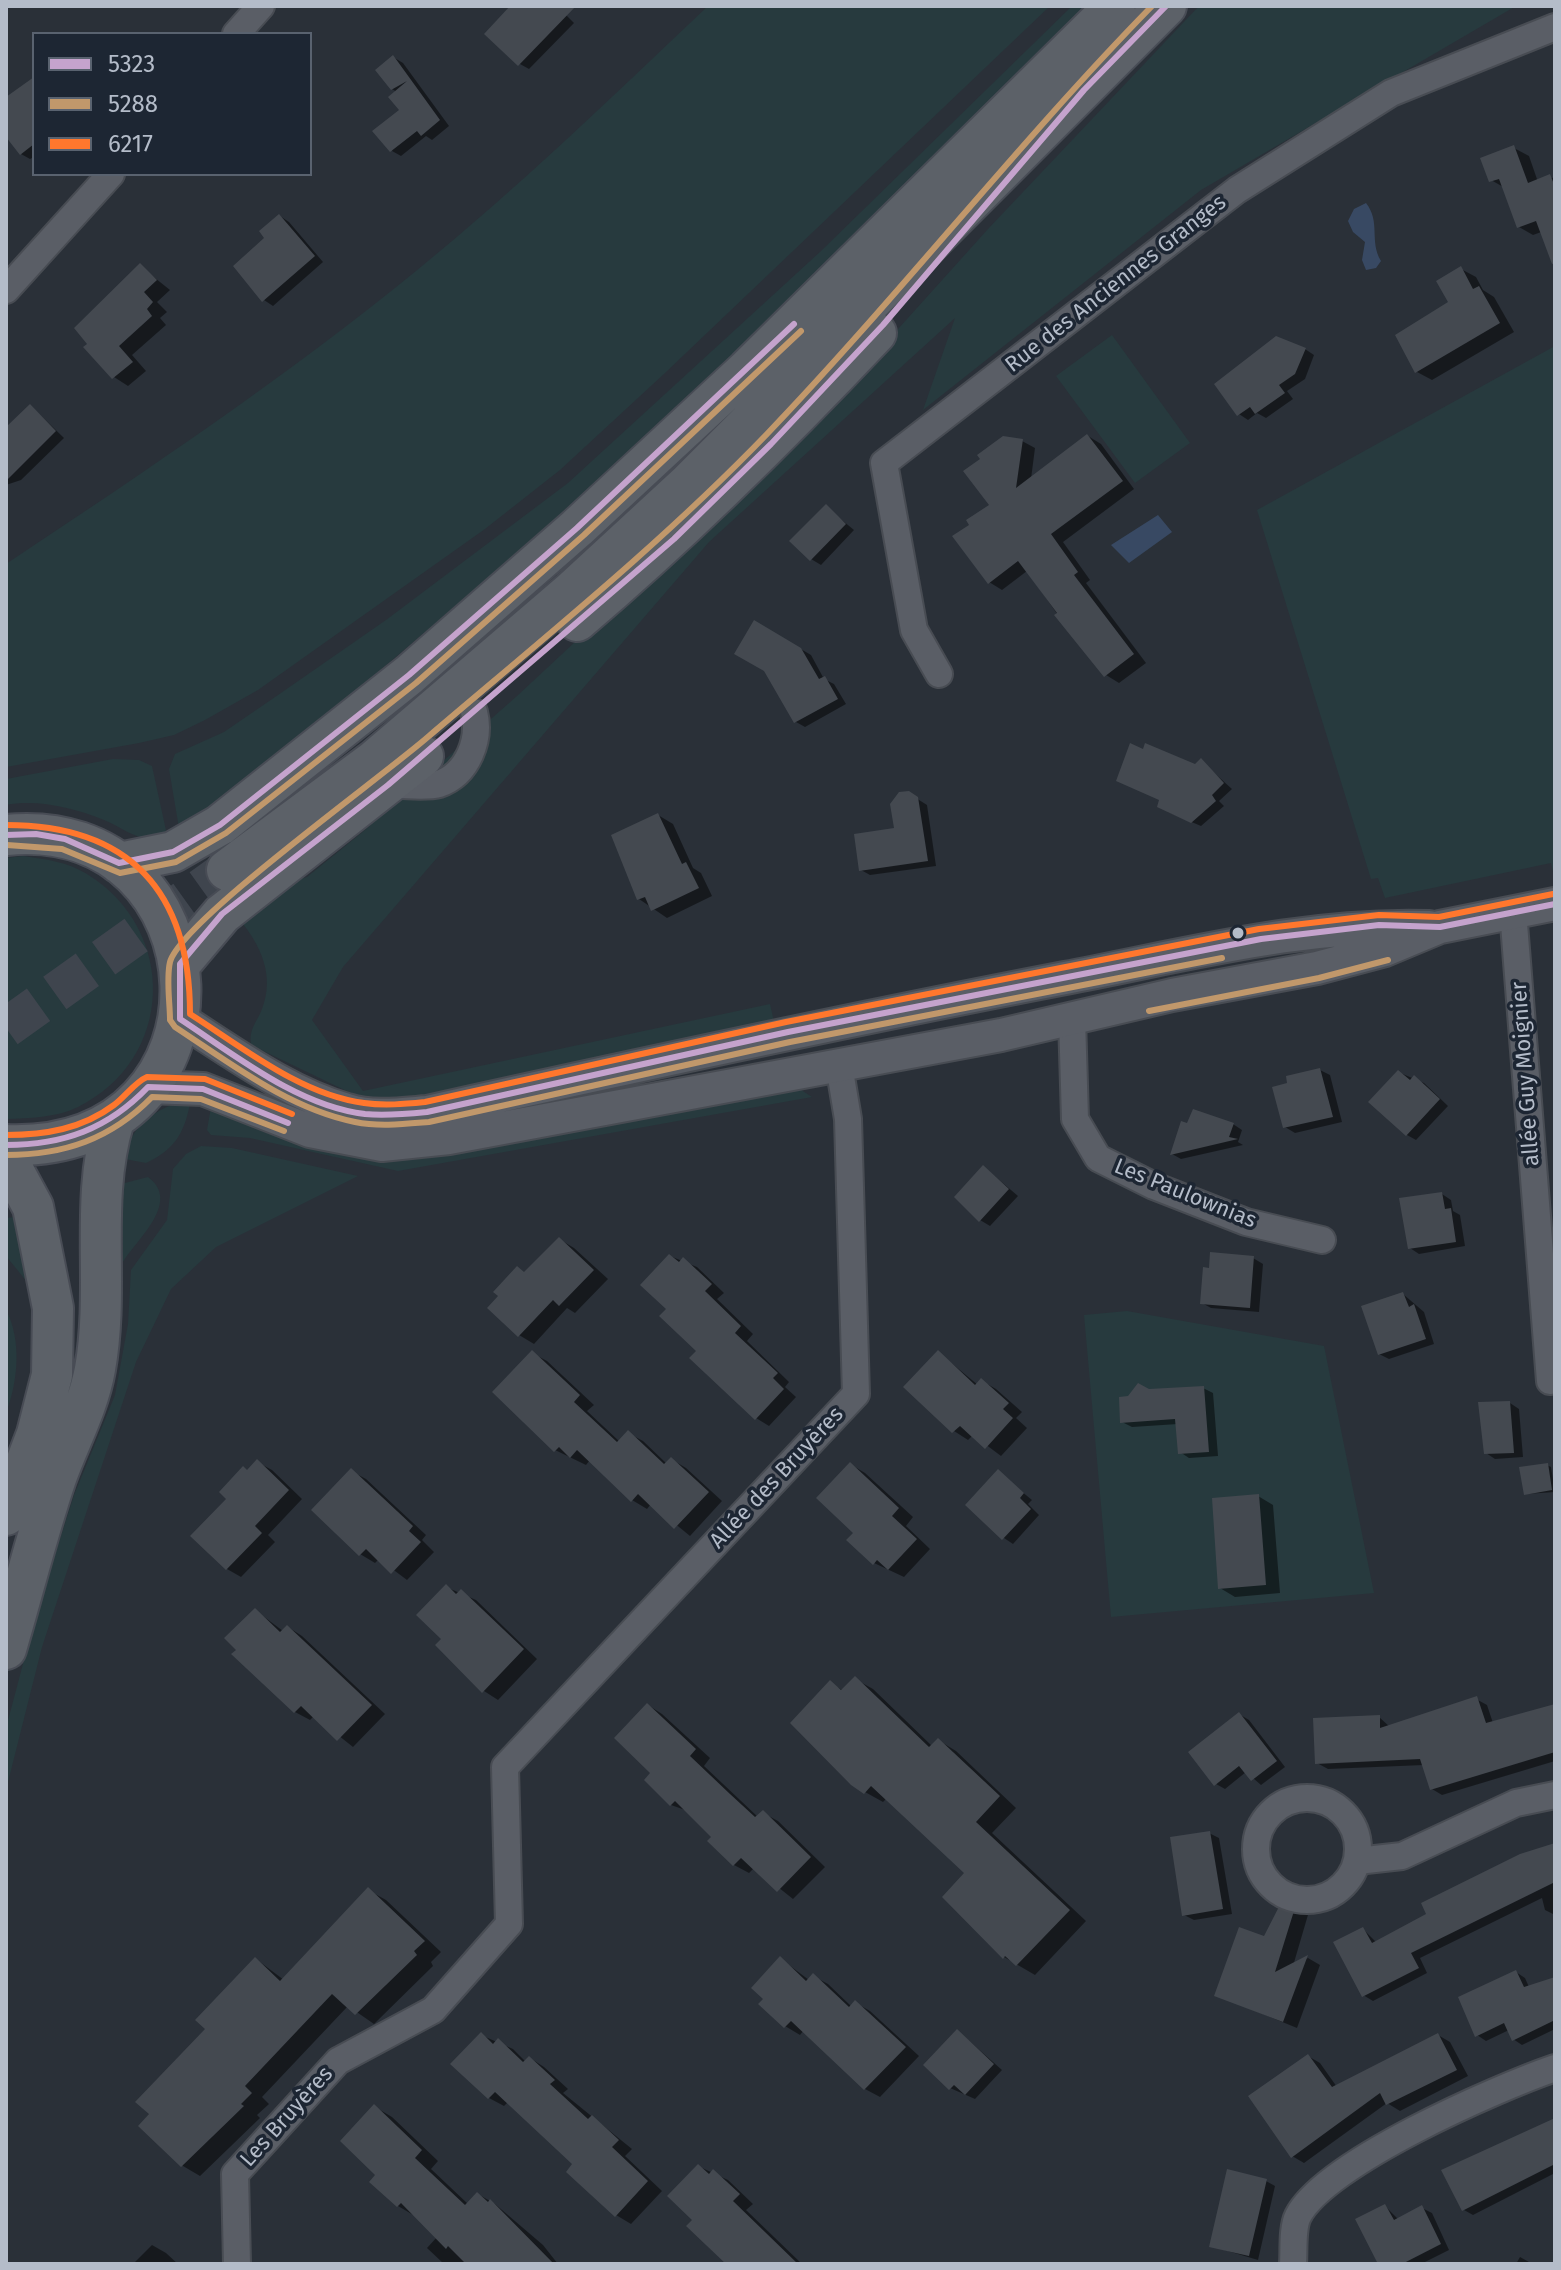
<!DOCTYPE html>
<meta charset="utf-8">
<style>
body{margin:0}
#map{position:relative;width:1561px;height:2270px;overflow:hidden;background:#2a3038;font-family:"Fira Sans",sans-serif}
canvas{display:block}
.frame{position:absolute;inset:0;border:8px solid #b4bcc9;pointer-events:none}
.legend{position:absolute;left:32px;top:32px;width:280px;height:144px;box-sizing:border-box;background:#1d2633;border:2px solid #59626f;margin:0;padding:10px 14px;list-style:none;font-size:24px;color:#b4bcc9}
.legend li{display:flex;align-items:center;gap:16px;height:40px}
.legend b{width:40px;border:2px solid #59626f}
</style>
<div id="map">
<canvas width="1561" height="2270"></canvas>
<div class="frame"></div>
<ul class="legend">
<li><b style="height:10px;background:#c5a3cd"></b>5323</li>
<li><b style="height:10px;background:#c1986b"></b>5288</li>
<li><b style="height:10px;background:#ff772d"></b>6217</li>
</ul>
</div>
<script>
const ctx = document.querySelector('canvas').getContext('2d');
ctx.lineJoin = 'round';
function fillPath(path, color) {
  ctx.fillStyle = color;
  ctx.fill(path, 'evenodd');
}
function strokePath(path, color, width, dash) {
  ctx.strokeStyle = color;
  ctx.lineWidth = width;
  ctx.lineCap = dash ? 'butt' : 'round';
  ctx.setLineDash(dash || []);
  ctx.stroke(path);
}
function write(font, color, halo, rows, align = 'center') {
  ctx.font = font + ' "Fira Sans",sans-serif';
  ctx.lineWidth = 7;
  ctx.setLineDash([]);
  ctx.textBaseline = 'middle';
  ctx.strokeStyle = halo;
  ctx.fillStyle = color;
  for (const [text, x, y, turn = 0] of rows) {
    ctx.save();
    ctx.translate(x, y);
    ctx.rotate((+turn || 0) * Math.PI / 180);
    ctx.textAlign = isNaN(turn) ? turn : align;
    if (halo) ctx.strokeText(text, 0, 0);
    ctx.fillText(text, 0, 0);
    ctx.restore();
  }
}
fillPath(new Path2D(`
 M708,6H1050L665,373L560,470L485,529L258,690L205,720L174,735L139,743L6,767V564C146,471 286,377 416,271C518,188 613,96 708,6Z
 M1072,6H1093L862,234L540,534L181,840L169,769L175,754L224,732L278,695L386,620L568,483L821,251Z
 M1199,6H1516L1201,190L923,410L955,318L709,542L343,967L312,1020L363,1091L770,1004L774,1022L435,1095L390,1100L359,1097L251,1045C249,1028 256,1024 262,1009C275,976 261,945 239,919L283,884L307,877L365,830L517,696L721,506L845,388L988,229Z
 M1112,335L1190,443L1135,483L1056,376Z
 M1555,346V880L1551,863L1385,898L1378,878L1371,879L1257,510Z
 M113,759L139,760L152,766L167,835C142,846 126,829 104,820C74,808 38,799 6,805V779Z
 M23,856C45,859 68,862 87,874C178,930 175,1059 78,1107C55,1118 30,1118 6,1119V858Z
 M798,1088L812,1097L398,1171L250,1138L211,1135L207,1130L211,1107L292,1134Z
 M180,1102L190,1104C184,1134 174,1150 146,1163L125,1159C129,1128 152,1111 180,1102Z
 M201,1146L232,1148L358,1176L216,1247L171,1289L136,1362L42,1647L6,1790V1728L37,1611L74,1495L115,1395L128,1324L131,1270L167,1220L173,1169L186,1154Z
 M148,1177C182,1202 136,1240 123,1262L121,1184Z
 M16,1217L32,1288L6,1256V1218Z
 M6,1310C22,1340 18,1382 6,1413Z
 M1127,1311L1324,1346L1374,1593L1111,1617L1084,1315Z`), '#273a3e');
fillPath(new Path2D(`
 M1366,203C1381,222 1369,241 1381,261L1376,268L1366,270L1362,260L1365,242L1353,232L1348,221L1354,209Z
 M1158,515L1172,532L1129,563L1111,545Z`), '#384963');
fillPath(new Path2D(`
 M513,6H557L574,23L529,69L520,64Z
 M393,57L403,63L449,126L432,140L426,136L401,156L392,151L402,110L397,92L392,89Z
 M34,87V157L30,159L21,154L6,134V123Z
 M1514,148L1529,156L1538,182L1555,177V237L1544,231L1533,235L1519,227L1505,188L1491,180Z
 M280,216L289,222L323,262L273,306L264,300L267,238Z
 M140,266L170,290L157,302L167,312L160,318L166,325L132,355L146,371L128,386L114,377L86,347Z
 M1461,269L1476,277L1483,290L1494,297L1514,332L1432,380L1417,372L1451,303Z
 M1305,349L1314,355L1305,379L1287,391L1293,399L1266,418L1257,413L1248,420L1239,414Z
 M31,406L64,438L21,480L6,485V430Z
 M1088,436L1101,444L1134,489L1063,542L1090,580L1086,583L1146,663L1119,683L1106,675L1079,645L1027,571L1002,590L989,582L972,525L992,506L1022,441L1035,448L1031,479Z
 M826,507L854,530L821,565L811,559Z
 M755,622L811,655L824,679L834,684L846,704L805,727L796,722Z
 M1201,761L1232,789L1219,801L1224,806L1201,826L1168,812Z
 M908,793L927,805L936,866L870,875L861,870L896,830Z
 M658,815L673,824L693,868L701,873L712,896L667,918L639,899Z
 M1320,1070L1330,1075L1342,1122L1295,1133L1285,1127Z
 M1398,1072L1424,1083L1448,1106L1416,1140L1407,1135Z
 M1233,1124L1242,1130L1238,1142L1243,1145L1181,1159L1172,1154Z
 M984,1167L1018,1196L990,1226L980,1220Z
 M1442,1194L1451,1200L1453,1211L1460,1215L1465,1246L1419,1254L1410,1248Z
 M559,1239L574,1248L608,1279L575,1313L567,1308L534,1344L519,1335L525,1273Z
 M670,1256L697,1267L724,1293L717,1299L753,1334L747,1341L789,1382L785,1387L796,1397L769,1426L756,1418L669,1309Z
 M1253,1258L1263,1264L1259,1312L1211,1308L1202,1303Z
 M1403,1294L1424,1312L1434,1344L1389,1359L1379,1354Z
 M938,1352L978,1385L982,1381L996,1389L1022,1412L1016,1418L1027,1428L1001,1456L973,1435L968,1440L954,1431Z
 M532,1353L547,1361L594,1405L587,1411L620,1442L628,1433L643,1441L667,1464L671,1459L686,1468L722,1501L690,1536L651,1504L647,1509L632,1500L590,1460L586,1465L555,1450Z
 M1203,1388L1213,1393L1218,1456L1189,1458L1180,1452L1178,1424L1132,1427L1122,1422L1148,1391Z
 M1510,1403L1519,1409L1523,1457L1495,1459L1486,1453Z
 M257,1462L272,1470L302,1499L268,1535L275,1542L241,1577L227,1569L248,1472Z
 M850,1464L865,1473L913,1517L906,1526L930,1549L904,1577L874,1563L856,1533Z
 M1547,1465L1551,1467L1555,1492L1526,1494Z
 M351,1471L366,1479L426,1535L422,1540L434,1552L407,1580L379,1559L375,1563L360,1554Z
 M998,1472L1032,1500L1028,1504L1039,1515L1013,1544L1004,1538Z
 M1258,1496L1273,1505L1280,1593L1235,1597L1220,1588Z
 M446,1587L476,1600L537,1659L498,1700L484,1691L444,1639Z
 M255,1610L283,1631L288,1627L302,1636L385,1714L353,1747L314,1716L310,1720L295,1712Z
 M855,1679L873,1689L932,1746L938,1740L956,1751L1016,1808L992,1833L1086,1921L1035,1975L1004,1957L967,1873L887,1798L883,1802L865,1792L830,1683L844,1691Z
 M1476,1699L1487,1705L1493,1723L1555,1706V1761L1442,1795L1432,1789L1424,1765L1328,1769L1317,1763L1379,1717L1390,1727Z
 M648,1705L662,1714L710,1758L704,1766L758,1817L763,1813L778,1821L825,1867L793,1899L754,1868L749,1873L734,1865L714,1837L688,1811L671,1805L653,1773Z
 M1239,1714L1249,1720L1285,1767L1261,1785L1246,1772L1225,1789L1216,1784Z
 M1209,1833L1219,1838L1232,1914L1194,1920L1184,1915Z
 M1555,1845V1915L1545,1910L1542,1898L1420,1958L1427,1973L1373,2001L1363,1995V1929L1377,1943Z
 M368,1890L386,1900L441,1952L431,1962L433,1966L374,2024L348,2006L262,2097L269,2104L257,2115L260,2118L200,2176L183,2166L141,2126L256,1959L284,1980Z
 M1297,1900L1310,1908L1293,1966L1308,1958L1320,1965L1297,2028L1216,1995Z
 M781,1959L809,1980L813,1976L828,1984L852,2007L856,2003L870,2011L919,2056L880,2097L865,2089L804,2030L800,2035L785,2026Z
 M1516,1972L1525,1978L1529,1987L1555,1979V2029L1522,2045L1513,2039L1509,2030L1486,2041L1477,2035Z
 M958,2031L1002,2070L975,2099L950,2088Z
 M481,2035L513,2049L526,2062L530,2058L544,2067L568,2089L563,2093L632,2149L625,2156L662,2191L631,2224L616,2215L575,2164L508,2102L504,2106L489,2098Z
 M1438,2035L1450,2042L1468,2076L1400,2111L1387,2103L1304,2163L1292,2156L1308,2056L1320,2063L1337,2087Z
 M375,2107L392,2117L438,2161L431,2169L468,2204L478,2194L495,2204L543,2245L558,2264H444L427,2248L437,2237L415,2216L398,2206L378,2175Z
 M1555,2120V2173L1473,2215L1464,2210L1444,2170Z
 M698,2166L728,2180L753,2204L746,2210L802,2264H723L726,2261L695,2220Z
 M1266,2181L1275,2186L1258,2260L1211,2246Z
 M1385,2206L1399,2220L1422,2208L1432,2213L1449,2250L1421,2264H1380Z
 M152,2245L166,2253L178,2264H133Z
 M1520,2257L1529,2262L1533,2264H1516Z`), '#0007');
fillPath(new Path2D(`
 M510,6H576L518,66L484,34Z
 M393,55L440,120L421,136L417,131L390,152L372,131L399,110L388,97L407,81L391,90L375,70Z
 M34,77V144L20,155L6,137V97Z
 M1514,145L1528,183L1550,174L1555,187V263L1552,264L1536,221L1517,228L1499,179L1489,182L1480,158Z
 M279,214L315,256L262,302L233,266L264,238L259,231Z
 M140,263L157,280L144,292L153,302L147,309L152,316L119,346L133,362L112,379L83,347L87,344L74,328Z
 M1461,266L1473,289L1479,286L1500,323L1415,373L1395,335L1448,302L1436,281Z
 M1276,336L1306,348L1295,374L1279,385L1285,393L1255,414L1250,407L1237,416L1214,384Z
 M30,404L56,431L6,481V427Z
 M1087,434L1123,481L1051,534L1078,572L1074,575L1134,654L1104,677L1054,615L1057,613L1018,561L988,584L952,536L969,525L966,520L989,505L963,471L980,459L977,455L1003,436L1023,439L1016,488Z
 M826,504L846,524L810,561L789,541Z
 M754,620L801,648L819,679L825,676L838,699L794,723L764,671L734,654Z
 M1130,743L1143,749L1145,743L1195,764L1201,758L1224,783L1212,795L1216,801L1191,823L1157,807L1159,800L1116,781Z
 M909,791L918,797L928,861L859,871L854,834L894,828L890,804L899,792Z
 M658,813L682,864L686,862L699,888L651,911L645,897L637,900L611,835Z
 M1320,1068L1333,1117L1283,1128L1272,1087L1287,1083L1286,1076Z
 M1398,1070L1410,1080L1414,1075L1440,1099L1406,1136L1368,1102Z
 M1193,1109L1234,1123L1229,1137L1238,1139L1170,1155L1181,1121L1187,1123Z
 M983,1165L1009,1189L979,1222L954,1197Z
 M1442,1192L1445,1209L1451,1208L1456,1242L1408,1249L1399,1198Z
 M559,1237L594,1270L559,1306L553,1300L518,1337L487,1308L498,1296L493,1292L517,1266L524,1272Z
 M1210,1252L1254,1256L1250,1308L1200,1304L1203,1267L1209,1268Z
 M669,1254L679,1262L683,1257L712,1284L705,1291L741,1326L735,1333L778,1373L773,1378L784,1389L755,1420L689,1358L696,1351L659,1316L666,1309L640,1285Z
 M1403,1292L1409,1307L1414,1304L1426,1339L1378,1355L1361,1306Z
 M532,1350L580,1395L574,1402L617,1442L628,1430L664,1464L671,1457L709,1492L674,1529L638,1494L631,1502L577,1450L570,1458L559,1447L554,1452L492,1392Z
 M938,1350L975,1385L981,1378L1009,1403L1003,1409L1013,1418L985,1449L960,1426L952,1433L903,1387Z
 M1138,1383L1149,1389L1204,1386L1209,1452L1178,1454L1175,1419L1120,1423L1119,1397L1128,1396Z
 M1510,1401L1514,1453L1484,1454L1478,1402Z
 M257,1459L289,1490L255,1526L262,1533L226,1570L190,1536L226,1499L219,1492L243,1466L247,1470Z
 M850,1462L899,1508L892,1516L917,1539L888,1570L877,1560L873,1565L846,1540L853,1533L816,1498Z
 M1548,1463L1552,1490L1524,1495L1519,1467Z
 M351,1468L413,1526L409,1531L421,1542L391,1574L366,1549L359,1556L311,1510Z
 M998,1469L1024,1493L1020,1498L1031,1509L1002,1540L965,1505Z
 M1259,1494L1266,1585L1218,1589L1212,1498Z
 M446,1584L456,1594L461,1589L524,1649L482,1693L435,1645L441,1639L416,1615Z
 M255,1608L280,1632L287,1625L372,1705L337,1741L301,1706L294,1713L231,1654L236,1650L224,1638Z
 M855,1676L929,1747L938,1738L1000,1796L976,1822L1070,1910L1016,1966L1005,1956L1003,1959L942,1897L964,1873L871,1786L864,1794L851,1785L790,1723L830,1680L841,1690Z
 M1477,1696L1486,1723L1555,1704V1752L1430,1790L1420,1759L1315,1764L1313,1718L1380,1715V1728Z
 M647,1703L696,1749L690,1756L730,1794L755,1817L763,1810L811,1857L777,1892L741,1858L733,1866L707,1841L711,1837L675,1801L670,1806L644,1780L650,1773L614,1738Z
 M1239,1712L1277,1761L1251,1781L1239,1766L1214,1786L1188,1752Z
 M1210,1831L1223,1909L1182,1916L1170,1837Z
 M1555,1843V1882L1411,1953L1419,1968L1362,1997L1333,1942L1363,1927L1372,1943L1426,1914L1421,1903L1520,1854Z
 M368,1887L425,1941L414,1951L417,1955L355,2015L332,1994L245,2086L252,2093L241,2104L244,2106L181,2167L138,2126L149,2114L135,2102L205,2029L195,2020L255,1957L280,1981Z
 M1286,1893L1298,1898L1275,1972L1308,1955L1283,2022L1214,1996L1239,1927L1264,1936Z
 M780,1956L806,1981L813,1973L849,2007L855,2000L906,2047L864,2090L791,2021L784,2028L758,2004L763,1999L751,1988Z
 M1516,1970L1524,1987L1555,1977V2020L1512,2041L1504,2023L1475,2037L1458,1997Z
 M957,2029L994,2064L965,2095L954,2085L949,2090L923,2065Z
 M481,2032L493,2044L498,2038L523,2062L529,2056L555,2080L550,2084L588,2119L592,2115L619,2140L612,2147L648,2181L615,2217L566,2172L572,2164L495,2092L488,2099L450,2064Z
 M1438,2033L1457,2070L1386,2105L1380,2093L1291,2158L1248,2096L1308,2054L1332,2087Z
 M374,2104L422,2150L415,2158L465,2205L477,2192L488,2202L490,2199L554,2264H466L448,2246L446,2249L401,2203L397,2207L369,2182L375,2175L340,2141Z
 M1555,2118V2164L1462,2211L1441,2170Z
 M698,2164L709,2174L713,2169L740,2194L733,2201L798,2264H726L686,2226L692,2220L667,2196Z
 M1227,2169L1267,2179L1249,2256L1209,2247Z
 M1385,2204L1394,2220L1422,2205L1441,2244L1402,2264H1378L1355,2219Z`), '#444950');
strokePath(new Path2D(`
 M6,1028L227,870`), '#3f454e', 40, [40, 20]);
const minor = new Path2D(`
 M236,34L261,6
 M6,290L111,174
 M939,674L914,630L884,463L1237,190L1391,93L1555,27
 M388,785C403,784 425,788 439,784C468,774 481,739 474,712
 M1513,911L1550,1381
 M1072,1018L1075,1119L1098,1158L1154,1186L1246,1222L1322,1240
 M1256 1849a51 51 0 1 1 102 0a51 51 0 1 1-102 0Z
 M1357,1861L1402,1856L1516,1803L1555,1795
 M237,2264L235,2174L338,2061L433,2010L509,1924L505,1767L856,1394L848,1119L839,1065
 M1293,2264C1294,2250 1292,2228 1298,2216C1325,2163 1497,2088 1555,2068`);
const tertiary = new Path2D(`
 M180,1019C232,1052 287,1093 347,1110C372,1118 401,1114 427,1112C639,1065 852,1019 1065,978C1186,955 1305,923 1429,927
 M148,1087L203,1089L310,1131L382,1145L449,1138L1001,1035L1172,995L1317,968L1385,950L1440,927L1555,904`);
const primary = new Path2D(`
 M577,621C684,530 779,436 876,333
 M6,835C227,812 250,1154 6,1145
 M119,863L173,852L220,825L409,675L577,528L747,370L1115,6
 M227,870L375,760L571,592L689,483L1166,6
 M180,964L222,914L423,756
 M6,1157L33,1207L53,1308L52,1375L37,1434L6,1515
 M6,1649C23,1592 37,1534 56,1478C69,1441 88,1408 95,1369C110,1286 89,1201 114,1120`);
strokePath(minor, '#484c53', 30);
strokePath(tertiary, '#484c53', 36);
strokePath(primary, '#484c55', 44);
strokePath(minor, '#5a5e66', 26);
strokePath(tertiary, '#5a5e66', 32);
strokePath(primary, '#5c6168', 40);
strokePath(new Path2D(`
 M1166,6L1084,90L883,325L771,444L674,539L388,785L222,914L180,964V1019C235,1055 298,1106 365,1114C386,1116 407,1114 427,1112L788,1032L1261,939L1379,925L1440,927L1555,904
 M6,835L36,834L65,839L119,863L173,852L220,825L409,675L577,528L794,324
 M6,1145C63,1145 108,1129 148,1087L203,1089L288,1123`), '#c5a3cd', 6);
strokePath(new Path2D(`
 M1152,6C1018,143 900,295 767,434C662,543 544,638 429,736C385,775 181,921 170,962C166,979 170,1003 170,1020L175,1027C230,1063 289,1109 355,1122C379,1127 405,1124 429,1122L790,1042L1222,958
 M7,845L62,849L120,873L176,862L226,833L416,683L584,535L801,331
 M1149,1011L1319,978L1388,960
 M6,1155C64,1155 111,1139 152,1097L201,1099L284,1131`), '#c1986b', 6);
strokePath(new Path2D(`
 M6,825C129,825 190,891 190,1014C242,1047 301,1095 364,1103C384,1106 405,1104 425,1102L786,1022L1259,929L1379,915L1439,917L1553,894
 M6,1135C45,1135 82,1129 114,1105C125,1097 135,1082 147,1077L205,1079L292,1114`), '#ff772d', 6);
for (const [x, y, r, color] of [
 [1238,933,7,"#b4bcc9"]
]) {
  const dot = new Path2D();
  dot.arc(x, y, r, 0, 2 * Math.PI);
  ctx.fillStyle = color;
  ctx.fill(dot);
  strokePath(dot, '#1d2633', 3);
}
write('22px', '#b4bcc9', '#1d2633', [
 ["Rue des Anciennes Granges",1116,284,-38],
 ["allée Guy Moignier",1526,1074,-94],
 ["Les Paulownias",1185,1194,22],
 ["Allée des Bruyères",777,1478,-47],
 ["Les Bruyères",287,2117,-48]
]);
</script>
